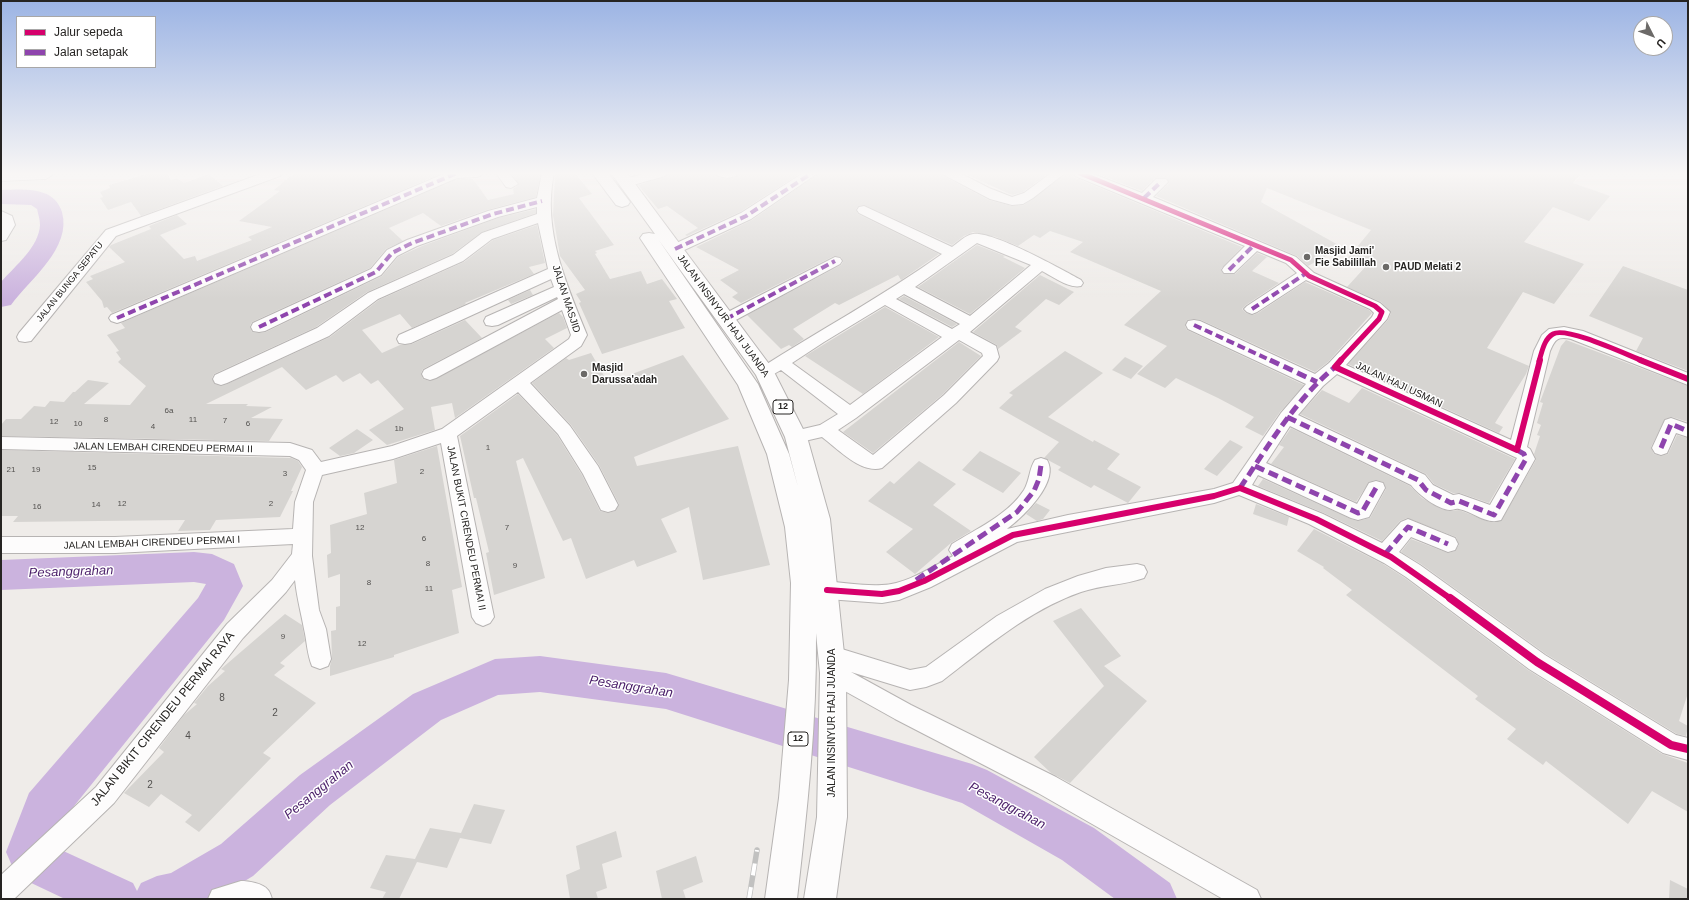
<!DOCTYPE html>
<style>
body{margin:0}
#map{position:relative;width:1689px;height:900px;overflow:hidden;background:#efece9;font-family:Helvetica,sans-serif}
canvas{display:block}
.frame{position:absolute;inset:0;border:2px solid #262422;pointer-events:none}
.legend{position:absolute;left:16px;top:16px;width:140px;height:52px;box-sizing:border-box;background:#fff;border:1px solid #a8a7a7;margin:0;padding:5px 7px;list-style:none;font-size:12px;color:#262422}
.legend li{display:flex;align-items:center;gap:8px;height:20px}
.legend b{width:20px;border:1px solid #a8a7a7}
.north{position:absolute;left:1633px;top:16px;width:40px;height:40px;box-sizing:border-box;background:#fff;border:1px solid #a8a7a7;border-radius:50%;rotate:132deg;font-size:11px;font-weight:700;line-height:16px;text-align:center;color:#262422}
.north::after{content:'';display:block;margin:auto;width:14px;height:18px;background:#6c6a68;clip-path:polygon(50% 0,100% 100%,50% 72%,0 100%)}
</style>
<div id="map">
<canvas width="1689" height="900"></canvas>
<div class="frame"></div>
<ul class="legend">
<li><b style="height:5px;background:#d6006c"></b>Jalur sepeda</li>
<li><b style="height:5px;background:#8e44ad"></b>Jalan setapak</li>
</ul>
<div class="north">U</div>
</div>
<script>
const ctx = document.querySelector('canvas').getContext('2d');
ctx.lineJoin = 'round';
function fillPath(path, color) {
  ctx.fillStyle = color;
  ctx.fill(path, 'evenodd');
}
function strokePath(path, color, width, dash) {
  ctx.strokeStyle = color;
  ctx.lineWidth = width;
  ctx.lineCap = dash ? 'butt' : 'round';
  ctx.setLineDash(dash || []);
  ctx.stroke(path);
}
function write(font, color, halo, rows, align = 'center') {
  ctx.font = font + ' Helvetica,sans-serif';
  ctx.lineWidth = 3;
  ctx.setLineDash([]);
  ctx.textBaseline = 'middle';
  ctx.strokeStyle = halo;
  ctx.fillStyle = color;
  for (const [text, x, y, turn = 0] of rows) {
    ctx.save();
    ctx.translate(x, y);
    ctx.rotate((+turn || 0) * Math.PI / 180);
    ctx.textAlign = isNaN(turn) ? turn : align;
    if (halo) ctx.strokeText(text, 0, 0);
    ctx.fillText(text, 0, 0);
    ctx.restore();
  }
}
fillPath(new Path2D(`
 M1,190C14,190 31,188 44,193C53,196 59,203 62,212C72,248 30,279 11,305L1,307V282C15,266 39,247 40,225C40,219 38,214 37,209L31,205L1,204Z
 M194,552L212,554L234,564L243,586L224,620L62,821L54,844L59,849L133,883L137,891L141,883L157,876L171,873L221,844L300,775L413,694L495,659L540,656L666,673L972,764L987,770L1094,828L1170,883L1177,899H1115L1062,860L962,803L666,709L540,692L498,695L441,720L330,805L253,876L215,899H65L27,881L13,868L6,852L29,793L198,598L206,584L194,582L1,590V560Z`), '#cbb3de');
fillPath(new Path2D(`
 M149,173H167L171,180L177,178L184,183L209,174L223,186L141,216L131,202L108,210L100,198L103,197L100,192L110,188L109,185Z
 M294,173H443L112,313L107,307L104,308L102,301L86,282L93,279L90,276L125,262L109,247L111,245L151,229L149,226L177,215L187,224L160,235L184,259L195,256L197,261L252,240L248,237L272,227L239,221L280,191L274,190Z
 M511,173H541L536,197L487,210L441,226L423,213L389,228L403,241L386,249L370,268L252,322L250,326L252,332L259,333L266,332L382,276L398,257L422,246L498,218L536,209V213L482,232L452,254L367,292L316,327L214,374L212,378L215,384L221,386L227,384L330,337L379,300L464,262L493,240L537,225L545,263L529,267L534,274L465,303L466,304L412,328L400,314L362,330L382,353L400,345L412,344L465,320L482,338L423,369L421,373L423,379L430,381L559,313L563,317L567,328L545,339L554,348L455,418L452,403L431,407L435,430L387,445L369,430L404,409L378,380L371,384L360,373L343,382L336,375L306,390L282,367L206,404H248L246,406L272,407L251,418L283,419L269,441L1,436V425L6,419H21L34,406L45,407L50,401L64,402L73,392H75L88,380L109,383L84,404L130,405L146,386L118,362L121,359L116,352L119,351L107,335L125,328L121,323L457,179H473L488,200L514,194L513,189L519,184Z
 M555,173H575L592,194L579,198L614,245L595,251L597,253L595,254L610,279L641,271L647,284L662,279L677,299L669,301L685,328L602,354L579,303L581,302L576,294L585,290L560,256L553,215Z
 M667,173H716L718,177L727,179L736,177L738,173H801L740,212L687,236L685,235L698,228L667,206L658,209L638,185L665,177Z
 M819,173H944L945,177L989,200L1012,206L1024,205L1066,173H1073L1074,177L1242,247L1221,269L1224,274H1235L1257,253L1267,257L1252,271L1279,283L1246,305L1242,309L1246,313L1253,315L1258,313L1305,282L1369,310L1372,313L1328,362L1315,372L1201,320L1194,319L1187,320L1185,326L1187,330L1304,385L1280,412L1263,436L1245,427L1254,417L1218,398L1176,378L1165,388L1137,374L1167,346L1124,325L1161,291L1070,252L1083,242L1050,231L1040,238L1034,235L1018,246L996,237L973,232L964,236L952,245L864,205L859,206L856,209L858,214L939,254L901,280L898,275L839,305L835,303L793,329L804,339L792,347L789,345L781,349L747,315L841,265L843,262L841,257L834,256L741,303L732,297L738,293L720,280L739,270L696,247L752,220Z
 M963,173H1049L1023,192L1012,195Z
 M1095,173H1582L1573,183L1610,196L1589,221L1553,207L1524,242L1584,264L1554,304L1523,292L1487,348L1529,366L1526,374L1495,423L1503,427L1499,433L1348,364L1388,320L1391,313L1381,302L1347,287L1367,265L1348,258L1371,230L1267,188L1261,202L1342,247L1308,266L1297,256L1156,196L1169,183L1166,178H1155L1142,191Z
 M977,245L1005,256L1003,257L1025,268L970,314L918,287Z
 M1623,266L1688,290V371L1636,351L1643,338L1589,316Z
 M1040,275L1074,292L1059,305L1046,299L1015,327L1022,331L998,349L997,345L973,332Z
 M530,290L533,295L511,304L508,300Z
 M904,296L957,324L952,327L899,299Z
 M885,307L939,337L863,394L805,356Z
 M1566,340L1688,386V422L1672,417L1665,419L1651,447L1654,454L1661,456L1668,454L1677,435L1688,438V693L1679,721L1688,726L1686,736L1677,734L1546,654L1421,564L1401,552L1411,539L1448,553L1455,551L1459,545L1456,537L1407,518L1400,521L1382,541L1324,513L1258,486L1263,479L1351,519L1358,521L1370,518L1386,489L1383,482L1376,480L1369,482L1356,502L1271,464L1284,447L1279,445L1291,428L1410,486L1422,498L1439,508L1450,511L1459,510L1490,522L1501,521L1536,460L1534,454L1540,436L1537,435L1541,425L1537,423L1543,403L1540,402L1561,346Z
 M959,342L981,356L943,394L873,453L843,432Z
 M1065,351L1103,373L1048,417L1093,442L1094,440L1120,454L1107,469L1141,487L1128,503L1094,485L1091,488L1058,470L1061,467L1044,458L1059,442L999,408L1013,395L1009,393Z
 M591,353L608,383L683,355L729,419L634,457L637,466L738,446L770,565L703,580L689,507L661,519L677,552L637,567L634,560L586,579L571,538L563,541L523,458L516,461L545,578L494,595L486,553L489,552L476,498H474L460,436L518,394L557,435L582,475L600,511L608,513L615,511L619,504L599,465L571,425L532,383L566,358L569,360Z
 M1125,357L1143,366L1131,379L1112,370Z
 M1362,388L1515,459L1489,503L1460,493H1453L1434,484L1426,474L1300,414L1322,390L1349,403Z
 M357,429L373,440L354,453L340,456L329,448Z
 M1230,440L1243,447L1217,476L1204,469Z
 M437,446L462,587L452,590L459,633L394,655V657L330,676V666L332,659L331,631L336,630V607L340,606V574L328,578L327,555L331,553L330,525L367,514L364,493L397,483L394,460Z
 M1,450L291,458L298,461L302,467L291,491H293L280,517L216,520L210,530L178,531L185,520L13,522L18,516H1Z
 M980,451L1021,473L1003,493L962,470Z
 M919,461L956,484L933,505L971,531L951,543L915,574L886,552L913,529L868,501L890,481L894,484Z
 M1036,503L1050,510L1043,519L1037,521L1026,514Z
 M1256,504L1289,517L1287,526L1253,514Z
 M1314,529L1383,564L1405,578L1528,670L1662,754L1688,763V812L1652,791L1628,824L1546,761L1543,765L1507,739L1516,729L1475,699L1478,696L1346,595L1352,590L1323,568L1324,567L1297,551Z
 M1081,608L1121,656L1104,666L1147,701L1070,783L1051,773L1034,757L1104,686L1053,621Z
 M285,614L302,625L305,641L280,663L285,666L274,675L316,703L263,753L271,758L199,832L185,822L192,815L161,794L149,807L124,793L164,752L159,748L184,715L197,704L194,703L208,686L225,671L221,669Z
 M474,804L505,810L491,844L460,838L447,868L417,862L399,899H382L386,892L370,888L386,855L415,859L430,828L461,833Z
 M616,831L622,857L602,864L607,888L596,892L598,899H570L566,875L580,869L576,846Z
 M696,856L703,882L683,890L686,899H662L656,871Z
 M1670,880L1688,889V899H1669Z`), '#d6d4d1');
const minor = new Path2D(`
 M1,173H51L52,175L46,179L1,181Z
 M263,173H281L280,176L116,236L31,341L25,342L19,341L17,337L19,333L106,230Z
 M446,173H484L478,177L457,178L123,321L117,323L111,321L109,318L111,315Z
 M496,173H509L518,184L511,188L506,187Z
 M542,173H554C542,230 566,283 587,335L581,346L530,383L570,426L598,466L618,505L615,510L608,512L601,510L583,474L558,434L518,392L457,436L494,617L490,623L483,626L476,623L472,617L441,443L393,459L322,475L313,502L312,556L319,610L326,629L331,659L328,666L320,669L312,666C307,654 307,642 304,629C301,612 297,599 295,580L286,592L243,638L114,803L14,899H1V875L96,787L227,624L272,580L292,554L293,544L115,553H1V537H115L293,529L295,502L306,470L299,460L290,456L1,449V437L290,443L312,450L321,462L392,446L442,429L569,339L571,335L562,310L436,378L430,380L424,378L422,374L424,370L558,299L557,297L498,325L492,326L486,325L484,321L486,317L554,287L551,279L411,343L405,344L399,343L397,339L399,335L548,269L538,223L492,239L463,261L378,299L329,336L227,383L221,385L215,383L213,379L215,375L317,328L368,293L453,255L482,233L537,214V207L498,217L417,246L397,256L381,275L265,331L259,332L253,331L251,327L253,323L371,269L387,250L407,240L488,211L537,198Z
 M647,173H666L665,176L626,187L619,183L621,180Z
 M717,173H737L736,176L727,178L718,176Z
 M803,173H818L751,219L680,252H670L668,249L670,246L741,213Z
 M945,173H960L989,188L1012,197L1024,193L1051,173H1065L1033,198L1023,204L1012,205L990,199L946,176Z
 M1074,173H1091L1142,193L1156,179H1166L1168,182L1153,197L1296,257L1314,273L1380,303L1390,312L1387,319L1346,365L1511,440L1534,351L1542,335L1549,329L1564,327L1583,331L1688,373V385L1571,339C1558,336 1555,339 1550,351L1527,447L1530,449L1535,459L1501,520C1486,525 1474,512 1459,509C1456,508 1453,510 1450,510C1437,509 1419,495 1411,485L1290,426L1266,463L1357,504L1369,483L1376,481L1383,483L1385,488L1369,517L1358,520L1351,518L1258,475L1252,485L1323,514L1382,543L1401,522L1408,519L1455,538L1458,544L1455,550L1448,552L1411,537L1399,552L1420,565L1545,655L1676,735L1688,738V760L1663,753L1529,669L1406,577L1384,563L1309,524L1239,495L1214,503L1017,542L931,587L899,600L882,603L827,599L820,596L817,590L820,584L827,581C845,583 864,586 882,585C908,584 931,567 953,556L949,550L952,544C976,529 1008,515 1024,490C1030,480 1029,469 1035,460L1041,458L1047,460C1060,482 1023,517 1007,529L1068,515L1214,489L1233,483L1281,413L1306,384L1188,329L1186,325L1188,321L1194,320L1200,321L1315,374L1329,363L1372,317L1374,313L1370,309L1306,280L1257,312L1252,314L1247,312L1244,309L1247,306L1297,273L1286,263L1257,251L1234,273H1224L1222,270L1224,267L1245,246L1075,176ZM1337,374L1517,458L1490,505L1459,494L1453,495L1433,485L1425,475L1298,415L1323,386Z
 M864,206L952,247C958,243 965,235 973,234C993,231 1061,269 1081,280L1083,283L1081,286C1069,289 1054,277 1042,271L970,332L996,346L999,357L997,361L956,403L882,468C861,474 838,449 822,437L796,443L790,442L787,437L790,432L820,425L838,414L781,370L765,379L759,377L757,373L759,369C820,330 883,296 942,254L859,213L857,210L859,207ZM977,243L1031,265L970,316L915,287ZM904,294L960,324L952,329L896,299ZM885,305L942,337L850,405L792,363L824,342ZM959,340L982,353L983,356L944,395L873,455L838,430L856,418Z
 M1,211L12,216L15,225L6,240L1,241Z
 M835,257L840,258L842,261L840,264L732,322L726,324L720,322L718,319L720,316Z
 M1671,418L1688,424V437L1676,433L1667,453L1661,455L1655,453L1652,448L1665,420Z
 M1137,564L1144,566L1147,572L1144,578C1124,585 1102,585 1081,592C1029,610 985,648 942,681L926,687L910,690L851,672L911,705L1056,777L1257,890L1261,899H1223L1038,793L895,719L825,680L822,673L825,666L829,665L824,663L821,656L824,649L832,646L910,670L926,667L997,616L1045,589L1078,576L1106,568Z
 M241,881C248,881 263,883 268,890C270,892 271,896 272,899H208L212,890Z`);
const trunk = new Path2D(`
 M592,173H608L630,202L628,205L622,207L616,205Z
 M611,173H627L772,368L807,437L830,519L846,673L847,817L836,899H804L817,817L820,673L816,633C817,722 807,811 797,899H765L779,798L789,680L791,583L785,527L767,454L738,385L640,238L643,234L649,233L655,234ZM658,239L756,375L785,437L798,487L789,454L758,384Z`);
strokePath(minor, '#b7b4b3', 2);
strokePath(trunk, '#b7b4b3', 2);
fillPath(minor, '#fdfcfc');
fillPath(trunk, '#fdfcfc');
const rail = new Path2D(`
 M749,899L757,850`);
strokePath(rail, '#c1c1c0', 5.5);
strokePath(rail, '#fff', 4, [12]);
strokePath(new Path2D(`
 M1144,198L1161,182
 M675,249L746,216L812,173
 M1229,270L1254,245
 M1252,309L1305,274
 M117,318L457,173
 M726,319L835,261
 M1194,325L1272,361
 M259,327L376,272L392,253L412,243L493,214L542,201`), '#8e44ad', 4, [8, 4]);
strokePath(new Path2D(`
 M1270,360L1317,382
 M1287,417L1418,480L1426,490L1451,503L1459,501L1494,515L1526,459L1524,454L1517,450
 M1661,448L1671,424L1688,431
 M1255,466L1358,513L1362,512L1376,488
 M1240,488C1269,445 1295,400 1335,367
 M1385,554L1408,527L1448,544
 M916,580L1017,512L1034,491L1039,479L1041,465`), '#8e44ad', 5, [10, 5]);
strokePath(new Path2D(`
 M1080,173L1291,260L1309,276L1375,306L1382,312L1379,319L1340,361
 M1539,361C1542,352 1544,339 1553,334C1566,326 1627,355 1643,361`), '#d6006c', 5);
strokePath(new Path2D(`
 M1341,360L1335,367L1517,450L1540,360
 M1640,360L1688,379
 M827,590L882,594L899,591L924,581L1013,535L1214,496L1240,488L1316,519L1391,557L1451,599`), '#d6006c', 6);
strokePath(new Path2D(`
 M1450,598L1537,662L1671,745L1688,749`), '#d6006c', 8);
const sky = ctx.createLinearGradient(0, 0, 0, 299);
sky.addColorStop(0, '#9cb4e4');
sky.addColorStop(0.58, '#f8f6f5');
sky.addColorStop(1, '#f8f6f500');
ctx.fillStyle = sky;
ctx.fillRect(0, 0, 1689, 299);
for (const [x, y, r, color] of [
 [1307,257,4,"#6c6a68"],
 [1386,267,4,"#6c6a68"],
 [584,374,4,"#6c6a68"]
]) {
  const dot = new Path2D();
  dot.arc(x, y, r, 0, 2 * Math.PI);
  ctx.fillStyle = color;
  ctx.fill(dot);
  strokePath(dot, '#fff', 1.5);
}
write('8px', '#53514f', null, [
 ["6a",169,411],
 ["8",106,420],
 ["11",193,420],
 ["7",225,421],
 ["12",54,422],
 ["10",78,424],
 ["6",248,424],
 ["4",153,427],
 ["1b",399,429],
 ["1",488,448],
 ["15",92,468],
 ["21",11,470],
 ["19",36,470],
 ["2",422,472],
 ["3",285,474],
 ["12",122,504],
 ["2",271,504],
 ["14",96,505],
 ["16",37,507],
 ["12",360,528],
 ["7",507,528],
 ["6",424,539],
 ["8",428,564],
 ["9",515,566],
 ["8",369,583],
 ["11",429,589],
 ["9",283,637],
 ["12",362,644]
]);
write('9px', '#262422', '#fff', [
 ["JALAN BUNGA SEPATU",70,282,-51]
]);
for (const [x, y, w] of [
 [783,407,20],
 [798,739,20]
]) {
  const box = new Path2D();
  box.roundRect(x - w / 2, y - 7, w, 14, 3);
  ctx.fillStyle = '#fff';
  ctx.fill(box);
  strokePath(box, '#262422', 1);
}
write('bold 9px', '#262422', null, [
 ["12",783,407],
 ["12",798,739]
]);
write('bold 10px', '#262422', '#fff', [
 ["Masjid Jami'",1315,251],
 ["Fie Sabilillah",1315,263],
 ["PAUD Melati 2",1394,267],
 ["Masjid",592,368],
 ["Darussa'adah",592,380]
], 'left');
write('10px', '#262422', '#fff', [
 ["JALAN MASJID",566,299,72],
 ["JALAN INSINYUR HAJI JUANDA",723,316,54],
 ["JALAN HAJI USMAN",1399,385,25],
 ["JALAN LEMBAH CIRENDEU PERMAI II",163,448,1],
 ["JALAN BUKIT CIRENDEU PERMAI II",466,528,79],
 ["JALAN LEMBAH CIRENDEU PERMAI I",152,543,-2],
 ["JALAN INSINYUR HAJI JUANDA",832,723,-90]
]);
write('10px', '#53514f', null, [
 ["8",222,698],
 ["2",275,713],
 ["4",188,736],
 ["2",150,785]
]);
write('12px', '#262422', '#fff', [
 ["JALAN BIKIT CIRENDEU PERMAI RAYA",163,719,-51]
]);
write('italic 13px', '#4a1e69', '#fff', [
 ["Pesanggrahan",71,572,-2],
 ["Pesanggrahan",631,687,9],
 ["Pesanggrahan",319,790,-39],
 ["Pesanggrahan",1007,806,28]
]);
</script>
